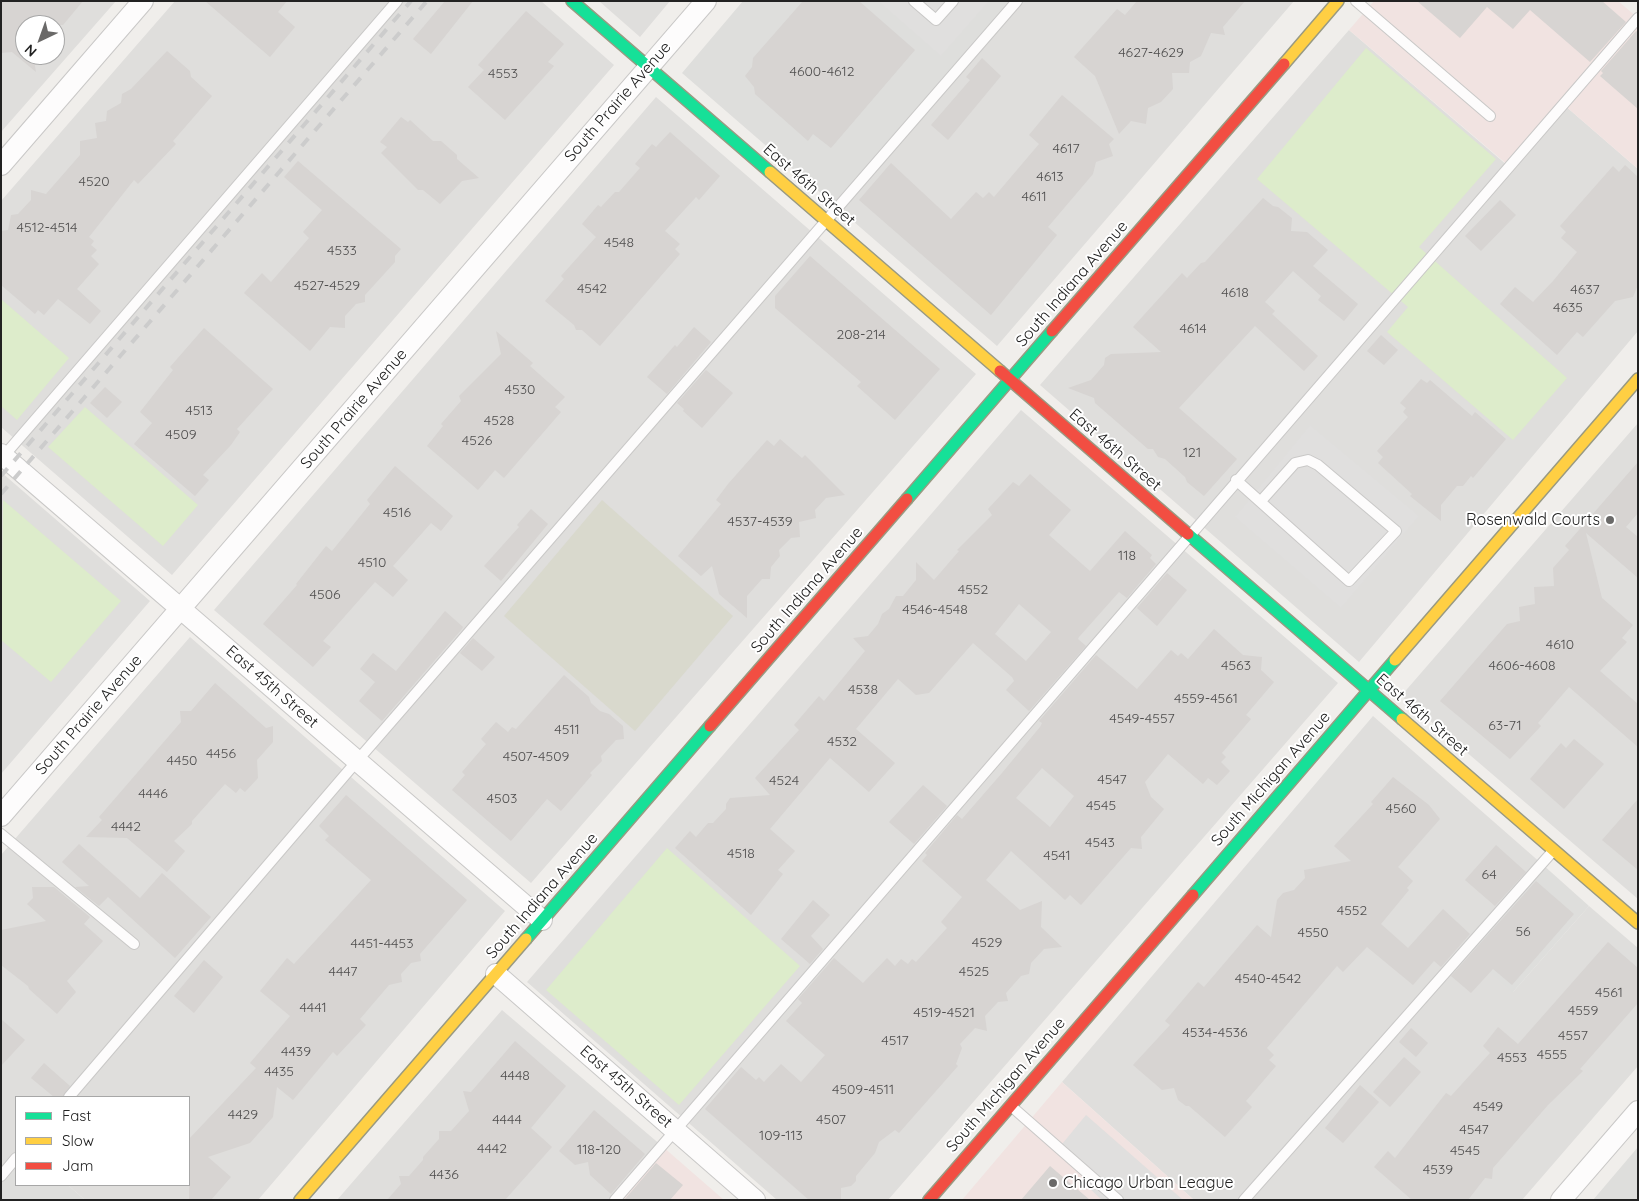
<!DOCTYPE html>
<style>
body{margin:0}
#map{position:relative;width:1639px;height:1201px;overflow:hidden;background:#f0eeeb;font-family:Quicksand,sans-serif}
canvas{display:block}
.frame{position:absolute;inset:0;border:2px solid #222;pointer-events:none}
.legend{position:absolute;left:15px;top:1096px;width:175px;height:90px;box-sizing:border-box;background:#fff;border:1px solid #a7a7a7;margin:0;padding:6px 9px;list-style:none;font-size:15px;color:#222}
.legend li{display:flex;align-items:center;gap:10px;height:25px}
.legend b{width:25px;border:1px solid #a7a7a7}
.north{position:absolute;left:15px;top:15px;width:50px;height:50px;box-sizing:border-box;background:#fff;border:1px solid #a7a7a7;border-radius:50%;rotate:222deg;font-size:14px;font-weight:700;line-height:20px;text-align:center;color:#222}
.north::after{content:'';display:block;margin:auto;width:18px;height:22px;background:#6a6968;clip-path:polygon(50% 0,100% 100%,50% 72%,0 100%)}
</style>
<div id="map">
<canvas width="1639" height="1201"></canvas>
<div class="frame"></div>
<ul class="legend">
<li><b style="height:6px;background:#16e098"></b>Fast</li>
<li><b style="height:6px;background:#ffcf43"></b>Slow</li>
<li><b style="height:6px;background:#f24e42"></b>Jam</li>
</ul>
<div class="north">N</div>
</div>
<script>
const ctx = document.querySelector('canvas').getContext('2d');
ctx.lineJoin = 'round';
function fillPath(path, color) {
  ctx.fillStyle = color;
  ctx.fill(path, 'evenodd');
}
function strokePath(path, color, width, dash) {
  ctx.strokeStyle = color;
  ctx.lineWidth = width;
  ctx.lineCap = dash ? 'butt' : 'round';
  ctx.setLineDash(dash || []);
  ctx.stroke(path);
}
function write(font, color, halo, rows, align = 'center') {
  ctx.font = font + ' Quicksand,sans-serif';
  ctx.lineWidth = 4;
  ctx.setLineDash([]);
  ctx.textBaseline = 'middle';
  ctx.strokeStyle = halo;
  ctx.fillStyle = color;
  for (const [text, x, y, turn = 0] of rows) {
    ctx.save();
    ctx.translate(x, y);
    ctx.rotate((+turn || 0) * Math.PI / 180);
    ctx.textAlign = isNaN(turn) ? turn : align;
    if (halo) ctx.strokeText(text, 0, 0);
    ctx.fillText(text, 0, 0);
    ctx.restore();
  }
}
fillPath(new Path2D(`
 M1,1H116L1,132ZM25,25H55V55H25Z
 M175,1H541L614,65L172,575L1,427V201Z
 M599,1H670L640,37Z
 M1017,1H1294L997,346L838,208Z
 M1349,30L1508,166L1563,104L1638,169V331L1359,662L1040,385Z
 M656,97L976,374L531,883L214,610Z
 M1021,410L1338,683L888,1200H777L527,982Z
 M1638,423V899L1401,696Z
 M1,472L150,601L1,774Z
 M190,637L505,911L258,1200H85L68,1185H189V1097H16V1158L1,1176V855Z
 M1373,716L1542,864L1513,992L1589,906L1638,948V1066L1522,1200H1194L1062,1082Z
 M502,1010L662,1146L615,1200H337Z`), '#dfdedc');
fillPath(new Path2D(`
 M1374,1H1618L1638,18V169L1563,104L1509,166L1349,30Z
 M1062,1082L1194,1200H962Z
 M662,1146L724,1200H615Z`), '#f1e3e1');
fillPath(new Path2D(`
 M743,1H1017L838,208L682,73Z
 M1542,864L1589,906L1513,992L1465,950Z
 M1638,1147V1200H1593Z
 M16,1158V1185H68L85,1200H1V1176Z`), '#dededc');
fillPath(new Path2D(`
 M602,500L733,616L635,731L504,616Z`), '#d9d9cd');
fillPath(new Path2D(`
 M1366,48L1496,159L1419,247L1567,378L1513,440L1387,332L1408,307L1257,179Z
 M1,299L69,358L17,420L1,406Z
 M85,407L198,505L163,546L48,447Z
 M3,500L121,601L51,682L1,640Z
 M667,848L800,966L679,1105L546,990Z`), '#ddeccb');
fillPath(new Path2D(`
 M878,1H989L941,56Z
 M1310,425L1419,516L1341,608L1235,517Z
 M1086,1115L1183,1200H1102L1088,1187L1087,1175L1058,1149Z`), '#e0dfde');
fillPath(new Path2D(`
 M1,1H83L63,25H25V55H33L36,72L12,52L1,53Z
 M205,1H287L278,12L295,27L270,57Z
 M445,1H473L431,54L413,39Z
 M803,1H859L915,50L831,148L813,134L808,141L755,94L754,87L745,76L752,67L753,58Z
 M1137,1H1245L1223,27L1225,35L1211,33L1201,56L1190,62L1189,73H1172L1173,89L1161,102L1148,108L1146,124L1131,121L1119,134L1095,76L1074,57L1117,9L1125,15Z
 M1417,1H1602L1626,22L1590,62L1530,10L1513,29L1487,7L1460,38Z
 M526,11L564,44L548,62L554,66L505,120L468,87L484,70L478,65Z
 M1636,31L1638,32V109L1600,76L1603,73L1601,71Z
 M167,51L190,71L191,77L212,96L173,141L176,144L138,184L134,180L89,237L94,241L91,245L97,250L91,256L99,264L77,289L101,311L90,324L58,299L44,315L38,310L35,314L1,285V231L8,230L11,215L18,214L31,200V190L46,194L80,155V141L97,138L95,123L106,121L107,111L121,103L122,94L131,89Z
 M982,58L1001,76L948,140L931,125L970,80L966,77Z
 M1062,95L1114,139L1109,144L1113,156L1096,162L1093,174L1048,227L1057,235L991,315L859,200L891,163L951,219L976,192L983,198L989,192L994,197L1039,144L1029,135Z
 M401,117L408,122L410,120L433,141H441L457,155V159L479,178L462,181L440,204L423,190H418L381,153L387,147L380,142Z
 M670,132L720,176L699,200L696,197L665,231L680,244L675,249L680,254L600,346L582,330H576L574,325L545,301L564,279L561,276L596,237L582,224L598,205L601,207L615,192H619L640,168L635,164L652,144L656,147Z
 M298,161L401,249L395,256V262L365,295V302L356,304L345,316V328L330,327L310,351L244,293L262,273L271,282L309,238L303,232L322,210L284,177Z
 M1625,165L1638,177V285L1633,297L1615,301L1583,337L1577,332L1557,355L1500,304L1515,287L1533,302L1553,281L1577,252L1561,238L1566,232L1560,226L1613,166L1619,172Z
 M1263,198L1273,206L1278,207L1292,218L1291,231L1307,232L1328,250L1313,266L1358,304L1344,321L1318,300L1321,296L1293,271L1265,302L1275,311L1272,314L1318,356L1304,371L1255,326L1179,408L1237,459L1204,496L1187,482L1185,477L1165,459L1158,457L1153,449H1148L1095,403L1094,398L1068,388L1091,380L1104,365L1105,358L1111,354L1161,352L1133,327L1182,273L1187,278L1201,263L1205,262Z
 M1500,200L1516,215L1481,251L1465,236Z
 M810,256L940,369L895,420L857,386L861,382L775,308V296Z
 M694,327L711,342L667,394L647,377L675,345L677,347Z
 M204,328L273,389L237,429L240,432L231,445L203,475L209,480L195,496L134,444L152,423L140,412L173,370L170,367Z
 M496,331L533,363L530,366L565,397L555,407L561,412L504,478L495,470L478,490L427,446L443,426L441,424L461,401L459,396L501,354Z
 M1381,335L1398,350L1384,365L1367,351Z
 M706,370L733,393L702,428L683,411L684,409L677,403Z
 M1421,379L1427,383L1430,380L1472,416L1475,412L1506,439L1473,478L1471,476L1463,486H1457L1441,505V521L1410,496L1412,494L1378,463L1383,457L1377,451L1408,417L1403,412L1406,408L1400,403Z
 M105,387L122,402L107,418L90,403Z
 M780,439L802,458L805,455L845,495L826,498L815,510L816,518L799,522L800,537L791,538L779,550L780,556L771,567L770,579H762L747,596V618L719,594L712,566L701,576L678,556L721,504L716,500L728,484L767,440L774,446Z
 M1638,462V513L1626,527L1638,537V578L1586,533L1602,598L1633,625L1622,638L1627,642L1600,671L1638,704V747L1569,687L1538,723L1541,726L1510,759L1440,701L1507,624L1520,621L1519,607L1535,604L1534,587L1554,586L1553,568L1569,550L1565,546Z
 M395,466L453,516L441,531L431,523L393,566L408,580L393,597L375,582L323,641L331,647L313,667L263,624L297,585L296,584L326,546L332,551L370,504L367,500Z
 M1030,474L1071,510L1049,535L1090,571L1125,531L1152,555L1150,558L1156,564L1127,598L1119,592L1079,637L1078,639L1086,646L1029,711L1006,690L1014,681L1012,677L973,643L929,693L916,695L898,679L856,729L895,763L869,792L830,758L770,829L795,851L778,870L783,874L751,915L675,848L690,831L696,837L708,823H713L726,809V804L730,798L770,795L755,778L799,730L794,725L819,696L824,701L865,651L853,638L868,636L878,624L882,614L889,609L896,596H903L916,580V562L934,580L959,551L957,550L992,515L988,509L1013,482L1019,486ZM1019,604L1051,632L1026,661L995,634Z
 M531,509L548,524L501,581L484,566L519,527L517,525Z
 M1167,573L1187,590L1157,626L1137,608Z
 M445,611L463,627L462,629L382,721L359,701L375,682L360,669L373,653L396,671Z
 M1214,629L1243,655L1262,657L1261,670L1274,682L1246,715L1251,719L1222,753L1226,757L1221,762L1230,771L1217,785L1208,778L1203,784L1168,754L1145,782L1151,797L1164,809L1141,837L1142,849L1131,848L1081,905L1070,895L1065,900L1011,851L986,880L1020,910L1042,901L1041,927L1062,947L1044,949L1031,963L1029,974L1021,976L1006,993L1008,1001L998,1002L985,1016L987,1031L975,1028L960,1044L962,1048L956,1064L958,1066L899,1133L895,1130L879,1142L875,1153L856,1176V1181L851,1186L841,1188V1200H809L705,1109L741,1067L756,1080L759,1077L764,1082L781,1064L801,1082L825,1055L786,1021L802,1003L798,999L834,958L863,983L887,958L895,966L901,959L908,964L912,959L916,962L947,928L941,922L962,897L922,861L927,855L925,853L957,815L962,819L1002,773L1040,727L1042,723L1039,721L1096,655L1137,689L1171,650L1178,656L1181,653L1188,659ZM1042,768L1074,796L1050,827L1016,798Z
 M473,638L495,657L482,671L460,653Z
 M564,675L589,697L591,703L600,711L609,714L623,726L624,739L616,740L601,756L602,761L590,773L592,775L561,811L547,799L511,841L452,790L465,775L462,772L486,744L481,739L496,722L508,732L512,727L516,729Z
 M215,683L266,728L273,726V742L257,760L258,778L245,792L240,788L236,793L225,784L192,821V824L174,841L185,851L167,872L127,838L86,837L102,820L99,817L181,722L180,711H191Z
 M1574,739L1604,764L1564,809L1530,779L1561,743L1566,748Z
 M1393,777L1429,805L1440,819L1398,867L1413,881L1407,888L1409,890L1381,924L1408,948L1443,909L1470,934L1441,967L1434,961L1413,985L1367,947L1343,972L1337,966L1267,1048L1274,1055L1269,1060L1276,1066L1246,1101L1252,1107L1225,1137L1189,1106H1186L1178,1100L1174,1088L1162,1090L1133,1065L1170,1025L1165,1021L1198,982L1204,987L1257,925L1271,937L1277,900L1283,893L1294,890L1305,878L1304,870L1351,861L1334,846L1373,804L1371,802Z
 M923,785L947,806L914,844L889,822Z
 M346,795L467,900L420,954L421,961L411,963L401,974L402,982L389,985L360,1019L366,1025L337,1056L333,1052L293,1100L277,1087L273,1117L250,1143L208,1157L231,1177L211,1200H189V1139L256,1068L250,1063L290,1016L260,991L287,958L294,964L371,880L325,840L329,836L319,826Z
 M1638,799V870L1602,840Z
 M79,844L140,898L162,873L211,917L175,958L108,897L99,906L75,887L89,886L62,862Z
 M1496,845L1526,872L1495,906L1465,880Z
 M1536,881L1574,914L1512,985L1493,969L1471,993L1451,976Z
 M32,887H54L90,917L84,924L103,941L67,981L76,992L57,1014L29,989L28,986L1,965V930L46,921L27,904L33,898Z
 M813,900L830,915L811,936L823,949L810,964L781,939Z
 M1608,942L1638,968V1003L1580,1069L1583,1071L1548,1105L1493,1168L1492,1179L1485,1178L1468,1200H1412L1374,1167L1388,1151L1395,1158L1446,1093L1451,1096L1490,1053L1483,1046L1498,1027L1518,1044Z
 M204,960L223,977L194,1013L174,996Z
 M1,1019L25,1040L1,1066Z
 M1411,1028L1428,1043L1416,1057L1399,1042Z
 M515,1041L566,1086L531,1128L552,1147L505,1200H387L401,1184L399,1176H409L423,1160V1157L439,1139V1131H451L469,1111L463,1091L471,1092Z
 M1404,1057L1421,1072L1390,1107L1373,1092Z
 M44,1063L70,1086L62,1097H54L31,1078Z
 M1360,1085L1379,1102L1343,1143L1325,1128Z
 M594,1110L645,1154L611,1194L590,1175L588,1162L575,1165L559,1151Z
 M656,1163L683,1185L670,1200H624Z
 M1050,1166L1090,1200H1021Z`), '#d7d4d2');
const lane = new Path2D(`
 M914,1L936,20L953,1
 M1356,1L1490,116
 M2,458L397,1
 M1236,480L1349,581L1396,531L1318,465L1308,460L1295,463L1261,501
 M1,834L134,944
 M69,1097L357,761L1017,1
 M1011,1106L1118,1200
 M1,1176L16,1158
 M615,1200L1638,18
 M1244,1200L1553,851`);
const street = new Path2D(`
 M1,165L143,1
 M1,454L542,920
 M1,816L706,1
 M496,974L755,1200
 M1561,1200L1638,1111`);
const fast = new Path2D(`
 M572,1L770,172
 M907,499L1052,331
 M1188,534L1402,719
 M1193,895L1395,660
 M526,939L710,726`);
const slow = new Path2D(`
 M1284,64L1338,1
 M770,172L1000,371
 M1395,660L1638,379
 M1402,719L1638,923
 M300,1200L526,939`);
const jam = new Path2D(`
 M1052,331L1284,64
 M1000,371L1188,534
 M710,726L907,499
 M929,1200L1193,895`);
strokePath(lane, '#c9c8c7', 12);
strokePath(street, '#c9c8c7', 22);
strokePath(fast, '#999a82', 14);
strokePath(slow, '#999a82', 14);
strokePath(jam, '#999a82', 14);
strokePath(lane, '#fdfcfc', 10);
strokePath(street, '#fdfcfc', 20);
strokePath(fast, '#16e098', 11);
strokePath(slow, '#ffcf43', 11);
strokePath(jam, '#f24e42', 11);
strokePath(new Path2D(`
 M1,476L411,1
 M1,494L427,1`), '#ccc', 4, [10, 10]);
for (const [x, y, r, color] of [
 [1610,520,5,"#6a6968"],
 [1053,1183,5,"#6a6968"]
]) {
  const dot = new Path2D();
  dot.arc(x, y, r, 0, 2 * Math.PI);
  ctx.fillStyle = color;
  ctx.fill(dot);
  strokePath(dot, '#fff', 2);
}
write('14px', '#4f4e4e', null, [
 ["4627-4629",1151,53],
 ["4600-4612",822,72],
 ["4553",503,74],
 ["4617",1066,149],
 ["4613",1050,177],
 ["4520",94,182],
 ["4611",1034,197],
 ["4512-4514",47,228],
 ["4548",619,243],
 ["4533",342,251],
 ["4527-4529",327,286],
 ["4542",592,289],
 ["4637",1585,290],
 ["4618",1235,293],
 ["4635",1568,308],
 ["4614",1193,329],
 ["208-214",861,335],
 ["4530",520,390],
 ["4513",199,411],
 ["4528",499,421],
 ["4509",181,435],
 ["4526",477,441],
 ["121",1192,453],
 ["4516",397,513],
 ["4537-4539",760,522],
 ["118",1127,556],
 ["4510",372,563],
 ["4552",973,590],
 ["4506",325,595],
 ["4546-4548",935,610],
 ["4610",1560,645],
 ["4563",1236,666],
 ["4606-4608",1522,666],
 ["4538",863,690],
 ["4559-4561",1206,699],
 ["4549-4557",1142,719],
 ["63-71",1505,726],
 ["4511",567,730],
 ["4532",842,742],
 ["4456",221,754],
 ["4507-4509",536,757],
 ["4450",182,761],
 ["4547",1112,780],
 ["4524",784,781],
 ["4446",153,794],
 ["4503",502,799],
 ["4545",1101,806],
 ["4560",1401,809],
 ["4442",126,827],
 ["4543",1100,843],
 ["4518",741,854],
 ["4541",1057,856],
 ["64",1489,875],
 ["4552",1352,911],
 ["56",1523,932],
 ["4550",1313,933],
 ["4529",987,943],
 ["4451-4453",382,944],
 ["4447",343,972],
 ["4525",974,972],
 ["4540-4542",1268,979],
 ["4561",1609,993],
 ["4441",313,1008],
 ["4559",1583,1011],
 ["4519-4521",944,1013],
 ["4534-4536",1215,1033],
 ["4557",1573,1036],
 ["4517",895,1041],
 ["4439",296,1052],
 ["4555",1552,1055],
 ["4553",1512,1058],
 ["4435",279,1072],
 ["4448",515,1076],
 ["4509-4511",863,1090],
 ["4549",1488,1107],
 ["4429",243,1115],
 ["4444",507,1120],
 ["4507",831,1120],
 ["4547",1474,1130],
 ["109-113",781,1136],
 ["4442",492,1149],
 ["118-120",599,1150],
 ["4545",1465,1151],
 ["4539",1438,1170],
 ["4436",444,1175]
]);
write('16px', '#222', '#fff', [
 ["South Prairie Avenue",618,102,-49],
 ["East 46th Street",809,185,41],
 ["South Indiana Avenue",1072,284,-49],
 ["South Prairie Avenue",354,409,-49],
 ["East 46th Street",1115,450,41],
 ["South Indiana Avenue",807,590,-49],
 ["East 45th Street",272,687,41],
 ["South Prairie Avenue",89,715,-49],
 ["East 46th Street",1422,715,41],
 ["South Michigan Avenue",1271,779,-49],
 ["South Indiana Avenue",542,896,-49],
 ["South Michigan Avenue",1006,1085,-49],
 ["East 45th Street",626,1087,41]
]);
write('16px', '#222', '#fff', [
 ["Rosenwald Courts",1600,520],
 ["Chicago Urban League",1063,1183,"left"]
], 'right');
</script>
